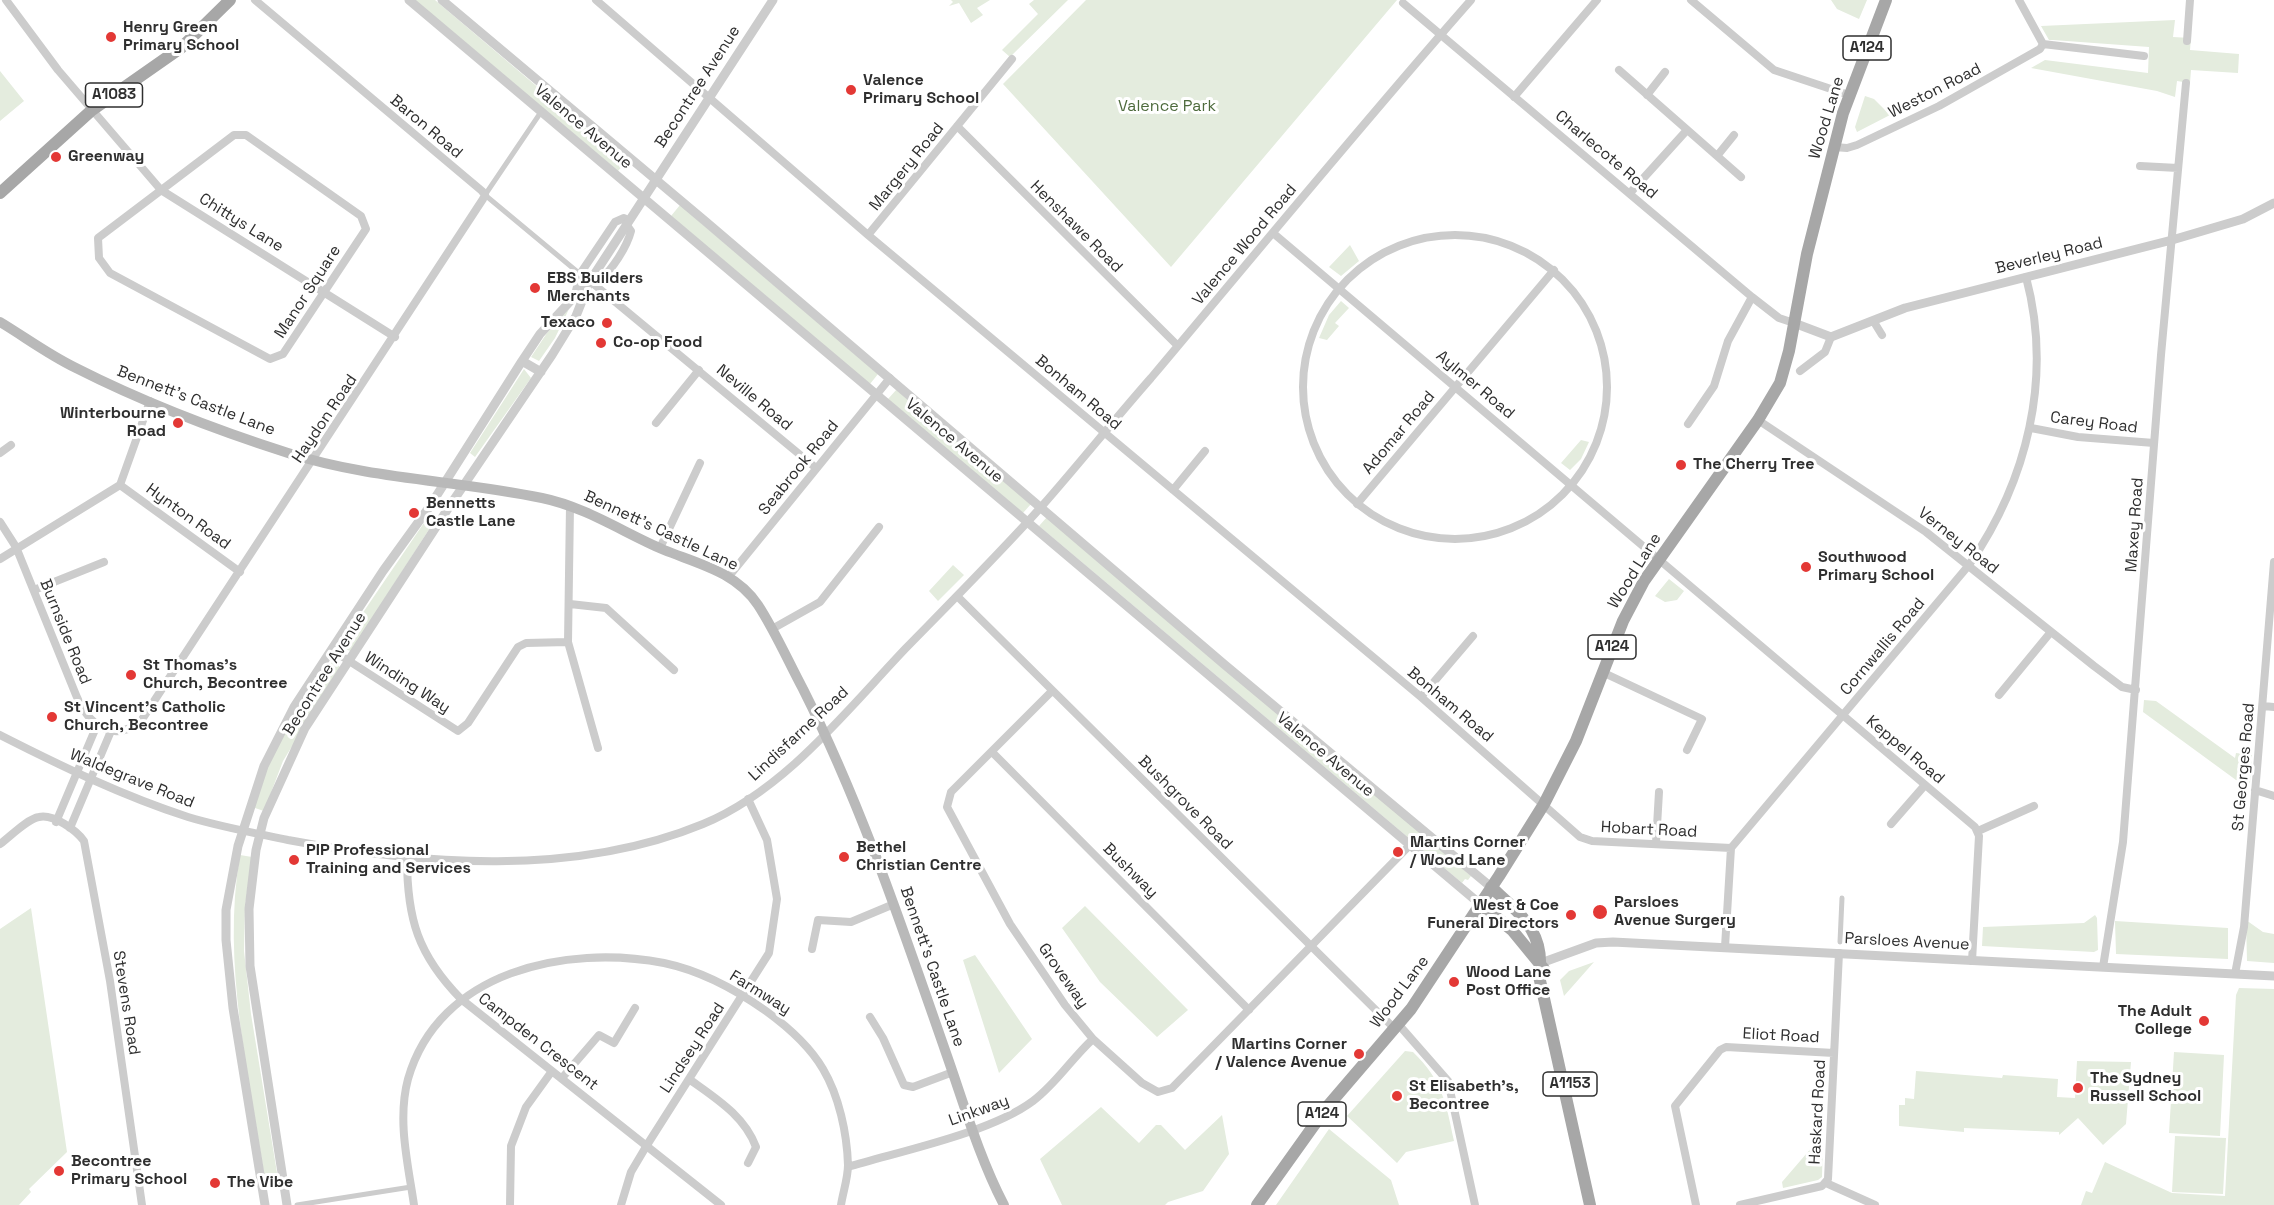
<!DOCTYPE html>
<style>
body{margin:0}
canvas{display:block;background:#fff}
</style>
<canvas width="2274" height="1205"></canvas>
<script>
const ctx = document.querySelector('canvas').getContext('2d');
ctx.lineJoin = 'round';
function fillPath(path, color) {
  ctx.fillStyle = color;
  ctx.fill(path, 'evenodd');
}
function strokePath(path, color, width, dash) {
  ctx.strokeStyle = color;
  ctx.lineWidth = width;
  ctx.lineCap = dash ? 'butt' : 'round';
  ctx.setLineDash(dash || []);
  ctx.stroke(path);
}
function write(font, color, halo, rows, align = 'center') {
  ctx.font = font + ' "Space Grotesk",sans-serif';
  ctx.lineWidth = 6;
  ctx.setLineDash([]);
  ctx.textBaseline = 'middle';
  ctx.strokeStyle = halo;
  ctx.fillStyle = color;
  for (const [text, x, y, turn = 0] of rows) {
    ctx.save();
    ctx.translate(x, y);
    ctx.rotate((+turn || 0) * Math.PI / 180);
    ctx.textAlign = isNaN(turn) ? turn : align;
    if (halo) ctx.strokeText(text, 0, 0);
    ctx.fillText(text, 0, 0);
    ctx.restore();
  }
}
fillPath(new Path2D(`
 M415,0H435L626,162L618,171Z
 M951,0H990L977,8L983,15L971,23L959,3L949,6L953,2Z
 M1034,0H1068L1010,57L1002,50L1038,14L1029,4Z
 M1086,0H1397L1171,267L1003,84Z
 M1831,0H1867L1859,19L1837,9Z
 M2175,20L2173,37L2191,38L2190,50L2239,54L2238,73L2191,70L2190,83L2177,81L2175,97L2157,91L2031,68L2045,60L2148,73L2149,47L2053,40H2049L2041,26Z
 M0,71L24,101L0,121Z
 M1865,96L1874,99L1890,115L1857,132L1855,127Z
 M680,205L878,374L870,384L671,216Z
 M1350,245L1359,261L1341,276L1329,267Z
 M1341,301L1349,308L1335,323L1339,326L1327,340L1319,338L1329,315Z
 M569,309L555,338L539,361L531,357L547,333Z
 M524,369L531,378L475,457L470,453Z
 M897,389L1031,504L1023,513L888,399Z
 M1581,440L1589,442L1581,459L1570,470L1561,463Z
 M430,514L437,517L351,651L344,649L343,642Z
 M1047,517L1471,876L1468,880L1465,879L1462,883L1039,526Z
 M953,565L964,575L938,601L929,591Z
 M1669,579L1684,591L1677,600L1665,602L1655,596Z
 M336,659L340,668L283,761L264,811L252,807L270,759L284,733L327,666Z
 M2144,700L2156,701L2235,758L2236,753L2252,755L2250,783L2236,780L2143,712Z
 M240,855L252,857L245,906L244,951L251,1014L279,1185L266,1186C250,1077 221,965 240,855Z
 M1085,906L1188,1010L1157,1037L1100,982L1062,928Z
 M31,908L67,1152L29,1189L31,1192L19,1205H0V929Z
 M2095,915L2097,918L2098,950L2094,952L1982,946L1983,927L2084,923Z
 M2246,920L2263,932L2274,934V963L2247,961Z
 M2115,921L2228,928V959L2116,954Z
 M975,955L1032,1039L999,1073L963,960Z
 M1594,962L1564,996L1560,980L1569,971Z
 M2239,988L2274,989V1205H2081L2086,1191L2092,1193L2105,1162L2172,1193L2225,1196L2236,995Z
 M1405,1051L1413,1052C1442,1080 1446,1102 1454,1141L1406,1152L1397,1163L1347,1116Z
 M2174,1052L2224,1055L2220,1136L2169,1133Z
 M2077,1061L2131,1062L2126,1124L2103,1145L2078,1118L2059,1135V1132L1964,1128V1132L1899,1126V1105H1905V1098L1914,1099L1916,1071L2002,1078L2003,1075L2058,1079L2057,1097L2075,1098Z
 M1101,1107L1139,1143L1156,1125H1161L1185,1150L1222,1115L1229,1154L1203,1191L1168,1202L1165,1205H1062L1040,1159Z
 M1329,1129L1391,1180L1399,1205H1276Z
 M2175,1136L2226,1138L2223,1194L2172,1192Z
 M1819,1139L1823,1140L1822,1177L1818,1180L1783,1188L1782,1182Z`), '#e4ecde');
strokePath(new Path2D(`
 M541,112L485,195L580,274
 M1840,942L1842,898
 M297,1205L411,1187`), '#ccc', 5);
strokePath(new Path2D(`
 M6,0L58,70L161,190L395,337
 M596,0L868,235L1421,697L1580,837L1592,841L1731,848
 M1691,0L1774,70L1849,95
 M2019,0L2043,44
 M1403,3L1752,297L1779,318L1794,323
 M2187,41L2190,0
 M2043,44L2144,56
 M1619,70L1741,177
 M1647,95L1665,72
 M1514,97L1597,0
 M957,126L1178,346
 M234,135H246L361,216L366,229L283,354L270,359L110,273L99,258L98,238Z
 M1834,147L1847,148L1857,145L1939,106L2040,49L2043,44
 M1717,156L1734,135
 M2140,166L2178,168
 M1630,193L1687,130
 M1273,233L1975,827L1979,836L1972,961
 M1303 387a152 152 0 1 1 304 0a152 152 0 1 1-304 0Z
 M868,235L1012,59
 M590,281L816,468
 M592,281H599C612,270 627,247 631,231L626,224
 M575,295L580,274L615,222L624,218L628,220
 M1874,322L1882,335
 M1800,371L1825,352L1831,337
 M1758,420L1926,532L2094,666L2122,687L2136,690
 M656,423L699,370
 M1688,424L1714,386L1728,341L1752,297
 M2031,428L2078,437L2154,443
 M0,453L11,445
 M120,485L240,572
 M1173,490L1205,451
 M1357,504L1554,270
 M570,506L568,642L598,748
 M0,522L16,547L76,695C88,724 112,744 141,721L483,199L485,195L482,191L255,0
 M660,548L700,463
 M0,559L120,485L150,401
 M730,575L890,378
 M34,590L104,562
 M957,596L1395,1029
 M570,604L606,608L674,670
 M772,629L820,602L879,527
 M332,650L458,731L468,723L518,647L526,643L568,642
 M1602,672L1702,719L1687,750
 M1052,691L951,792L947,807L1010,924L1065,1005L1093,1039L1142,1083L1158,1092L1172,1088L1409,846
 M1999,695L2050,633
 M1421,697L1473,636
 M2263,706L2274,707
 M0,735C61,766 123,796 188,817C221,827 255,833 288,840C421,865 575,877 703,824C785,790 846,711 906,648C952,601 998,555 1042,506C1079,464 1114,420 1151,378C1257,252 1362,124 1471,0
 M992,752L1249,1010
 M2255,790L2274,796
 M56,822L97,725
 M1891,824L1925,785
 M70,828L111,731
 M1978,831L2034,806
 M1656,843L1659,792
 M0,844C11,836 27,819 39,817C54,814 76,830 84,841L110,981L142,1205
 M407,858C407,919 418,955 461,999L721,1205
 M1725,947L1731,848L1969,565C2027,481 2053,378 2026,277
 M812,949L818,920L851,922L894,904
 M2103,967L2123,842L2161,355L2186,83
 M2235,974L2244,927L2274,562
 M870,1017L883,1038L904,1085L913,1087L953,1072
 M1399,1025L1448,1081L1475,1205
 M562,1078L599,1035L614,1043L635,1008
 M689,1079C715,1098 744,1115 756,1147L748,1163
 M848,1167C901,1151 990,1133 1033,1101C1056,1084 1072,1058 1093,1039
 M1826,1183L1875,1205
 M414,1205C408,1164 397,1120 408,1079C439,971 566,944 664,963C702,971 735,989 766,1011C788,1027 809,1045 823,1069C839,1096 847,1133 848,1165C848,1178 843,1192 841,1205
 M510,1205L511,1146L526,1107L552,1071
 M621,1205L631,1172L647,1145L769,953L777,899L767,840L748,799
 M1696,1205L1675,1106L1720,1050L1726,1047L1834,1053
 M1740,1205L1822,1186L1828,1179L1839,953`), '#ccc', 8);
strokePath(new Path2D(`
 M409,0L1480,904
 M442,0L705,221L1225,665L1491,887
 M1794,323L1831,337L1905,308L2172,240L2243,219L2274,203
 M522,361L541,372
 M1541,963L1596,943L1613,942L2274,976
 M265,1205L233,1008L226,940V910L238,846L264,766L294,707L383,571L430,506L522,361L540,334L588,282
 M287,1205L250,966L249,909L256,850L264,818L305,728L451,504L552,355L576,316L590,281L773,0`), '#ccc', 9);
strokePath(new Path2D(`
 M0,322C25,337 49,355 76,368C143,402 216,430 288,453C373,480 456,480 542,498C586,507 624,533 664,550C699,564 736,572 758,605C775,631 788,661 803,689C862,806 903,930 946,1053C964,1104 979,1157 1004,1205`), '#b9b9b9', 10);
strokePath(new Path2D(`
 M0,193L92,110L182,47L230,0
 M1491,887C1520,914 1546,932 1539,976L1590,1205
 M1480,904L1512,930L1544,969
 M1257,1205L1327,1107L1411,1009L1499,876L1544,804L1576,741L1623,621L1644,581L1758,420L1780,383L1789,351L1807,254L1843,113L1886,0`), '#a7a7a7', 12);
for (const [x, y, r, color] of [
 [111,37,6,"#e33835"],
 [851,90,6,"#e33835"],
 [56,157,6,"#e33835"],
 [535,288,6,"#e33835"],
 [607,323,6,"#e33835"],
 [601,343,6,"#e33835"],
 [178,423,6,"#e33835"],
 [1681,465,6,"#e33835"],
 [414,513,6,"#e33835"],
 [1806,567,6,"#e33835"],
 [131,675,6,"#e33835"],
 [52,717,6,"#e33835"],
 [1398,852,6,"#e33835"],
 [844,857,6,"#e33835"],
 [294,860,6,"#e33835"],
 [1600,912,8,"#e33835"],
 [1571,915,6,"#e33835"],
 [1454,982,6,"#e33835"],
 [2204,1021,6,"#e33835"],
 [1359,1054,6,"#e33835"],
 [2078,1088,6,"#e33835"],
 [1397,1096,6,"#e33835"],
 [59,1171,6,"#e33835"],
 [215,1183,6,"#e33835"]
]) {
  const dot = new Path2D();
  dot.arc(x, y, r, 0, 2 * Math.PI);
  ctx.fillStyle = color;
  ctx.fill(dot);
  strokePath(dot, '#fff', 2);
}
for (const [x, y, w] of [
 [1867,48,48],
 [114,95,57],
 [1612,647,48],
 [1570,1084,54],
 [1322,1114,48]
]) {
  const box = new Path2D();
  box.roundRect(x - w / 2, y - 12, w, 24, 4.5);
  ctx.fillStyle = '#fff';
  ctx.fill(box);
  strokePath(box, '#2f2f2f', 1.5);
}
write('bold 15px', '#2f2f2f', null, [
 ["A124",1867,48],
 ["A1083",114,95],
 ["A124",1612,647],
 ["A1153",1570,1084],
 ["A124",1322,1114]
]);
write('bold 16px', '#2f2f2f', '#fff', [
 ["Henry Green",123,28],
 ["Primary School",123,46],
 ["Valence",863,81],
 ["Primary School",863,99],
 ["Greenway",68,157],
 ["EBS Builders",547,279],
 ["Merchants",547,297],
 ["Texaco",595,323,"right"],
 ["Co-op Food",613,343],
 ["Winterbourne",166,414,"right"],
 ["Road",166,432,"right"],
 ["The Cherry Tree",1693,465],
 ["Bennetts",426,504],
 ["Castle Lane",426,522],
 ["Southwood",1818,558],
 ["Primary School",1818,576],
 ["St Thomas's",143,666],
 ["Church, Becontree",143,684],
 ["St Vincent's Catholic",64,708],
 ["Church, Becontree",64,726],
 ["Martins Corner",1410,843],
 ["/ Wood Lane",1410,861],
 ["Bethel",856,848],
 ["Christian Centre",856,866],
 ["PIP Professional",306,851],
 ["Training and Services",306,869],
 ["Parsloes",1614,903],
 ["Avenue Surgery",1614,921],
 ["West & Coe",1559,906,"right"],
 ["Funeral Directors",1559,924,"right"],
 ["Wood Lane",1466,973],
 ["Post Office",1466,991],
 ["The Adult",2192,1012,"right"],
 ["College",2192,1030,"right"],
 ["Martins Corner",1347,1045,"right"],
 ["/ Valence Avenue",1347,1063,"right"],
 ["The Sydney",2090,1079],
 ["Russell School",2090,1097],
 ["St Elisabeth's,",1409,1087],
 ["Becontree",1409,1105],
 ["Becontree",71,1162],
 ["Primary School",71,1180],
 ["The Vibe",227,1183]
], 'left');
write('16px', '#2f2f2f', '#fff', [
 ["Becontree Avenue",698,87,-57],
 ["Weston Road",1935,91,-27],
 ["Wood Lane",1827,118,-73],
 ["Baron Road",426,127,40],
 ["Valence Avenue",583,127,40],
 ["Charlecote Road",1606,155,40],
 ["Margery Road",907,167,-51],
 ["Chittys Lane",241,223,32],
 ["Henshawe Road",1076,227,45],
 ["Valence Wood Road",1245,245,-50],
 ["Beverley Road",2049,256,-14],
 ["Manor Square",308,292,-57],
 ["Aylmer Road",1475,385,40],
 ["Bonham Road",1078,393,40],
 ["Neville Road",754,398,40],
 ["Bennett's Castle Lane",196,401,21],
 ["Haydon Road",325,419,-56],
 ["Carey Road",2094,423,7],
 ["Adomar Road",1399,433,-50],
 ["Valence Avenue",954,441,40],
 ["Seabrook Road",799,468,-51],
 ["Hynton Road",188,517,36],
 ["Maxey Road",2135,525,-86],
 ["Bennett's Castle Lane",661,531,25],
 ["Verney Road",1958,541,38],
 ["Wood Lane",1635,571,-58],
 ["Burnside Road",65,632,68],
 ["Cornwallis Road",1883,647,-50],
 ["Becontree Avenue",325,674,-58],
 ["Winding Way",407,683,33],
 ["Bonham Road",1450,705,40],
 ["Lindisfarne Road",799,734,-43],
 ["Keppel Road",1905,750,40],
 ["Valence Avenue",1325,755,40],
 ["St Georges Road",2244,767,-85],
 ["Waldegrave Road",132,779,22],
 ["Bushgrove Road",1185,803,45],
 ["Hobart Road",1649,830,3],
 ["Bushway",1130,871,45],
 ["Parsloes Avenue",1907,942,3],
 ["Bennett's Castle Lane",932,967,71],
 ["Groveway",1063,976,55],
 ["Wood Lane",1400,992,-53],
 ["Farmway",760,993,32],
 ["Stevens Road",126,1003,81],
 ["Eliot Road",1781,1036,3],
 ["Campden Crescent",538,1042,38],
 ["Lindsey Road",693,1048,-57],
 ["Linkway",979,1111,-20],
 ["Haskard Road",1818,1112,-87]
]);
write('16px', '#4e6b3d', '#fff', [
 ["Valence Park",1167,107]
]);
</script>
